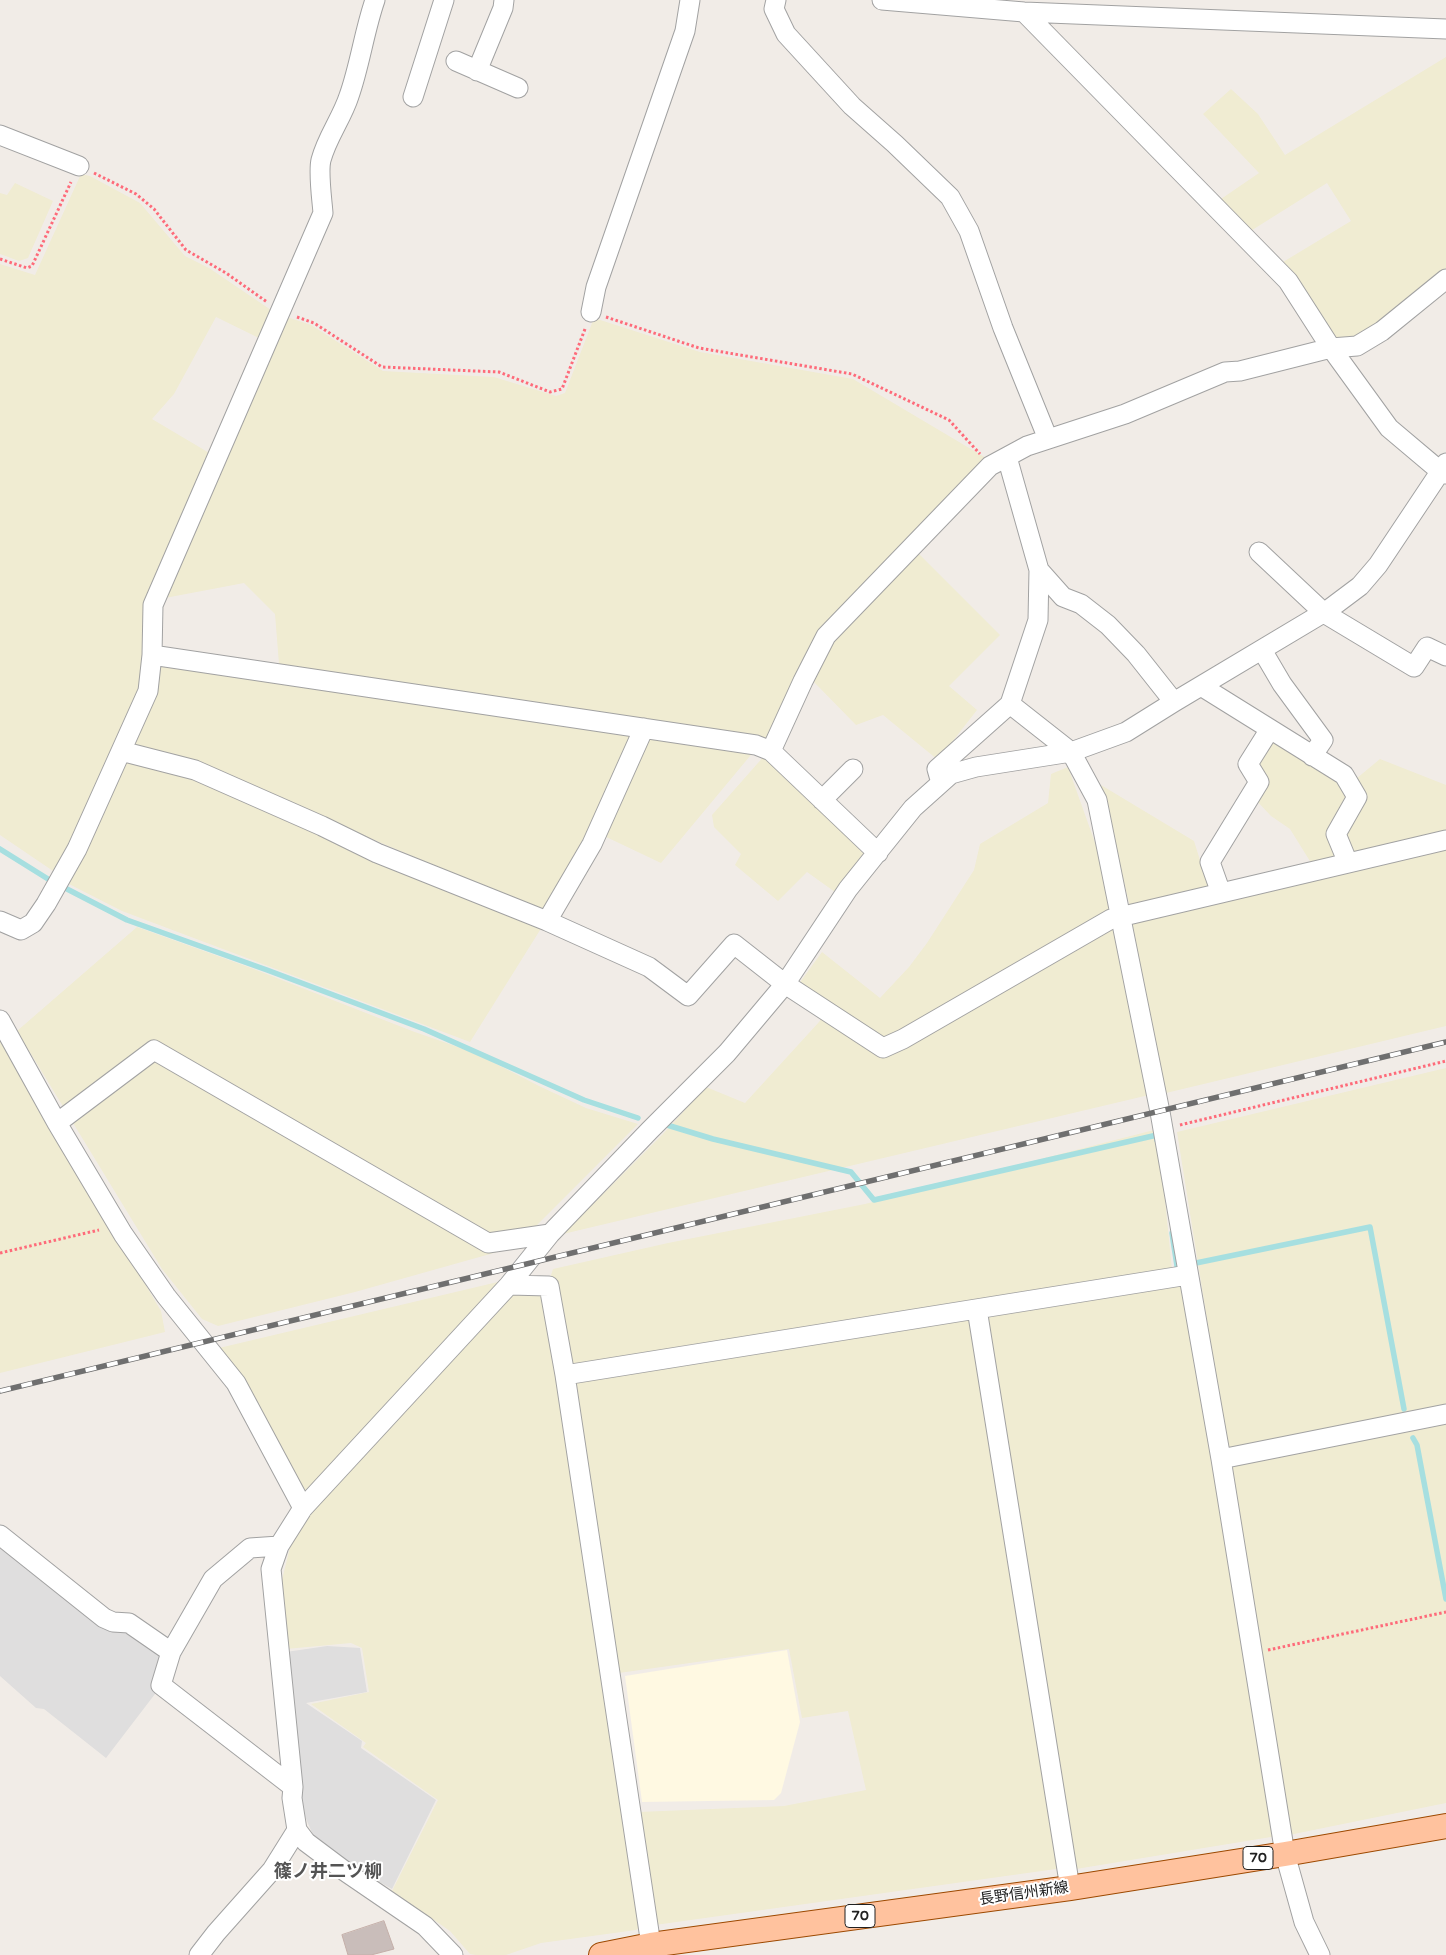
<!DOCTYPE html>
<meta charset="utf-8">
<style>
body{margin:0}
canvas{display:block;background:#f1ece7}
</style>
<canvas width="1446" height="1955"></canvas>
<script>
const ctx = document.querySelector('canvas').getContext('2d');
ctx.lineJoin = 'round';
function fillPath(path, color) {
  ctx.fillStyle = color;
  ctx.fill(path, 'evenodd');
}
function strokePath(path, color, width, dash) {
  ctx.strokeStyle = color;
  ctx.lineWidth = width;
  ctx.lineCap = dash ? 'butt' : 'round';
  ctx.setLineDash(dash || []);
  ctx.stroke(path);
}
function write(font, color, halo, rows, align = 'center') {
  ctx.font = font + ' "Varela Round","Noto Sans JP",sans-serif';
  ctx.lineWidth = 4;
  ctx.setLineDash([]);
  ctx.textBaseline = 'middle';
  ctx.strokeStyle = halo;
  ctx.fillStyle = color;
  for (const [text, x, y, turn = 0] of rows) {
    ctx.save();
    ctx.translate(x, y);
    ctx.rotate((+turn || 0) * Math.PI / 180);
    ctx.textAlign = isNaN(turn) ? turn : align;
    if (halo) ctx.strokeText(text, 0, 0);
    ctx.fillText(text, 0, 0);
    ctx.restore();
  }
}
fillPath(new Path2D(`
 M0,1543L160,1650L155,1694L106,1758L44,1709L36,1708L0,1676Z
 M327,1646L360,1648L367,1692L306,1703L362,1741L361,1748L436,1800L392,1889L351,1866L313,1835L304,1814L295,1768L286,1652Z`), '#dfdede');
fillPath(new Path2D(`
 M787,1650L800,1722L781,1793L774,1800L642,1802L625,1676Z`), '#fff9e2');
fillPath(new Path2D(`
 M1446,57V268L1379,324L1347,341L1337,340L1283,262L1351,221L1327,183L1249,232L1221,199L1259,173L1203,114L1231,89L1258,114L1285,155Z
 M81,174L90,176L140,203L185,256L209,268L274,312L261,339L216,317L174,394L152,419L211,454L154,590L142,693L56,873L0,835V264L35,275Z
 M15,183L53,201L28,258L19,261L0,254V193L7,195Z
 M287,317L311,325L383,371L494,377L556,396L565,393L594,318L700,352L853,379L986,458L822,634L767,741L279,664L275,614L244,583L165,598Z
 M916,551L1000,635L949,686L977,710L938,760L883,715L856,725L811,679L831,637Z
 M168,664L628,732L633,739L593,831L545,912L220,775L133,747L158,669Z
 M646,736L755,750L661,863L602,835Z
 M1272,737L1351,783L1380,759L1446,785V1026L1166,1093L1140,977L1129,903L1101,785L1194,841L1210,892L1313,866L1290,829L1271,816L1254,798L1265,786L1258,761Z
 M765,755L865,855L835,892L807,872L778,901L735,865L741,854L714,827L712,815Z
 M127,760L190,775L542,927L470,1042L122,911L69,884Z
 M1068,767L1098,851L1149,1095L563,1234L662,1135L706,1087L745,1103L819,1022L829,1007L798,985L822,952L880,998L909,967L927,943L974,870L980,844L1048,803L1051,774Z
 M137,927L251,968L412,1031L475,1053L539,1086L586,1108L638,1124L515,1247L355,1292L218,1326L202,1319L162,1269L17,1031Z
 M0,1038L161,1311L165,1332L0,1373Z
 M1446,1068V1405L1228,1451L1177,1132Z
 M1158,1129L1172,1270L572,1368L550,1278L553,1269L668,1243L865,1204Z
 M502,1281L306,1494L219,1348Z
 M1181,1283L1277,1836L1076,1869L987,1315Z
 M528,1291L541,1295L547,1303L640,1927L636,1930L541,1943L506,1955H476L470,1954L450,1931L392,1891L438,1800L363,1747L366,1743L311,1704L369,1692L362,1648L351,1643L286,1649L281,1584L292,1539L308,1514L510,1297L517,1292Z
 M961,1315L973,1320L1059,1860L1056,1869L655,1925L639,1812L784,1806L866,1790L848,1711L802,1718L789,1649L619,1673L573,1385L577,1380Z
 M1446,1421V1803L1289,1835L1232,1465Z`), '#f0ecd2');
strokePath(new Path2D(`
 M0,849L48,879
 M67,889L127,920L267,970L424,1029L584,1100L638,1118
 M667,1125L713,1139L851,1172L874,1200L1157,1135V1140
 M1172,1233L1177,1266
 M1196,1263L1370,1227L1404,1409
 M1413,1438L1417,1445L1446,1599`), '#a6dfe0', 5.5);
const building = new Path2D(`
 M384,1921L394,1949L371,1955H348L342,1935Z`);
fillPath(building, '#c9bdba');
strokePath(building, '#c4afa9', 1);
const minor = new Path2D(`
 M776,0L774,9L786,34L852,106L895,144L950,197L969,231L1003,328L1048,439
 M882,0L1024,12L1446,29
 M1024,12L1288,281L1331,348L1389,428L1440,471L1446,474
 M456,61L518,88
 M477,71L503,8L504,0
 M413,97L444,0
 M0,135L79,166
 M591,312L596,287L685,31L690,0
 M1007,457L1039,570L1038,620L1010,704L1071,752L1097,800L1160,1112L1221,1459L1285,1854L1304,1922L1320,1955
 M1259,552L1324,613L1414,667L1427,647L1446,656
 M1039,570L1063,597L1081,604L1108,625L1136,654L1174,702
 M1262,650L1282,684L1323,740L1312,756
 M152,655L756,745L771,751L878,853
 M1201,686L1344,775L1357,797L1336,834L1348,863
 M121,751L195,770L322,826L377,853L547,921L649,967L688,996L734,944L785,984L883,1048L903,1039L1111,919L1446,840
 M771,751L803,681L826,636L990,466L1027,446L1125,414L1225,372L1240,371L1331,348L1357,346L1382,331L1446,279
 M941,783L937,769L1010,704
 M822,800L853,769
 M1221,893L1210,862L1259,782L1248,764L1270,729
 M0,921L21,930L33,923L46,904L77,849L148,691L152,655L153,605L323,213C322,200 318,172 321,160C327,137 342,118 349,96C360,65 364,32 375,0
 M547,921L592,844L644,728
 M0,1020L57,1123L123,1234L166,1296L236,1383L303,1508
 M57,1123L154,1050L488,1243L550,1234
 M509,1285L549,1286L565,1375L651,1945
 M977,1309L1070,1888
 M565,1375L1188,1275
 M1221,1459L1446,1414
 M0,1535L104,1618L113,1622L129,1623L171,1652
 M279,1546L250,1548L213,1579L171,1652L161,1685L293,1787
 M199,1955L216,1933L272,1870L297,1830
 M453,1955L425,1926L346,1872L306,1842L297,1830L292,1798L293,1787L271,1569L279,1546L303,1508L509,1285L550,1234L650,1130L727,1053L785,984L848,889L913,808L951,774L976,767L1071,752L1126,732L1174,702L1328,610L1360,586L1378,565L1446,463`);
const major = new Path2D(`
 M601,1955L651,1945L1070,1888L1285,1854L1446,1826`);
strokePath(minor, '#a2a2a2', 21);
strokePath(major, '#9d4900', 26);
strokePath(new Path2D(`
 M94,173L136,194L154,209L186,250L226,273L267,302
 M0,259L27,268L32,266L71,182
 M297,317L314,323L382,367L499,372L550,392L562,389L585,329
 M606,317L699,348L852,374L949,420L980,454
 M1180,1125L1446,1061
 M0,1253L99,1230
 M1268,1650L1446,1612`), '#fe6b7a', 3, [2.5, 2.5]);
strokePath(minor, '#fff', 19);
strokePath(major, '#ffc29e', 24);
const rail = new Path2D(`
 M0,1391L1446,1042`);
strokePath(rail, '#6f6f6f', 5.5);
strokePath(rail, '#fff', 4, [11]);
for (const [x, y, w] of [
 [1258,1858,30],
 [860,1916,30]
]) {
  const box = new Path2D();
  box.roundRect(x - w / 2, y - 11.5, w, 23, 4);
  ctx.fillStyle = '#fff';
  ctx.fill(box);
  strokePath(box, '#212121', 1);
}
write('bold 14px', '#212121', null, [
 ["70",1258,1858],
 ["70",860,1916]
]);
write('15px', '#212121', '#fff', [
 ["長野信州新線",1024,1894,-8]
]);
write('bold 18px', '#545454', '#fff', [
 ["篠ノ井二ツ柳",328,1872]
]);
</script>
